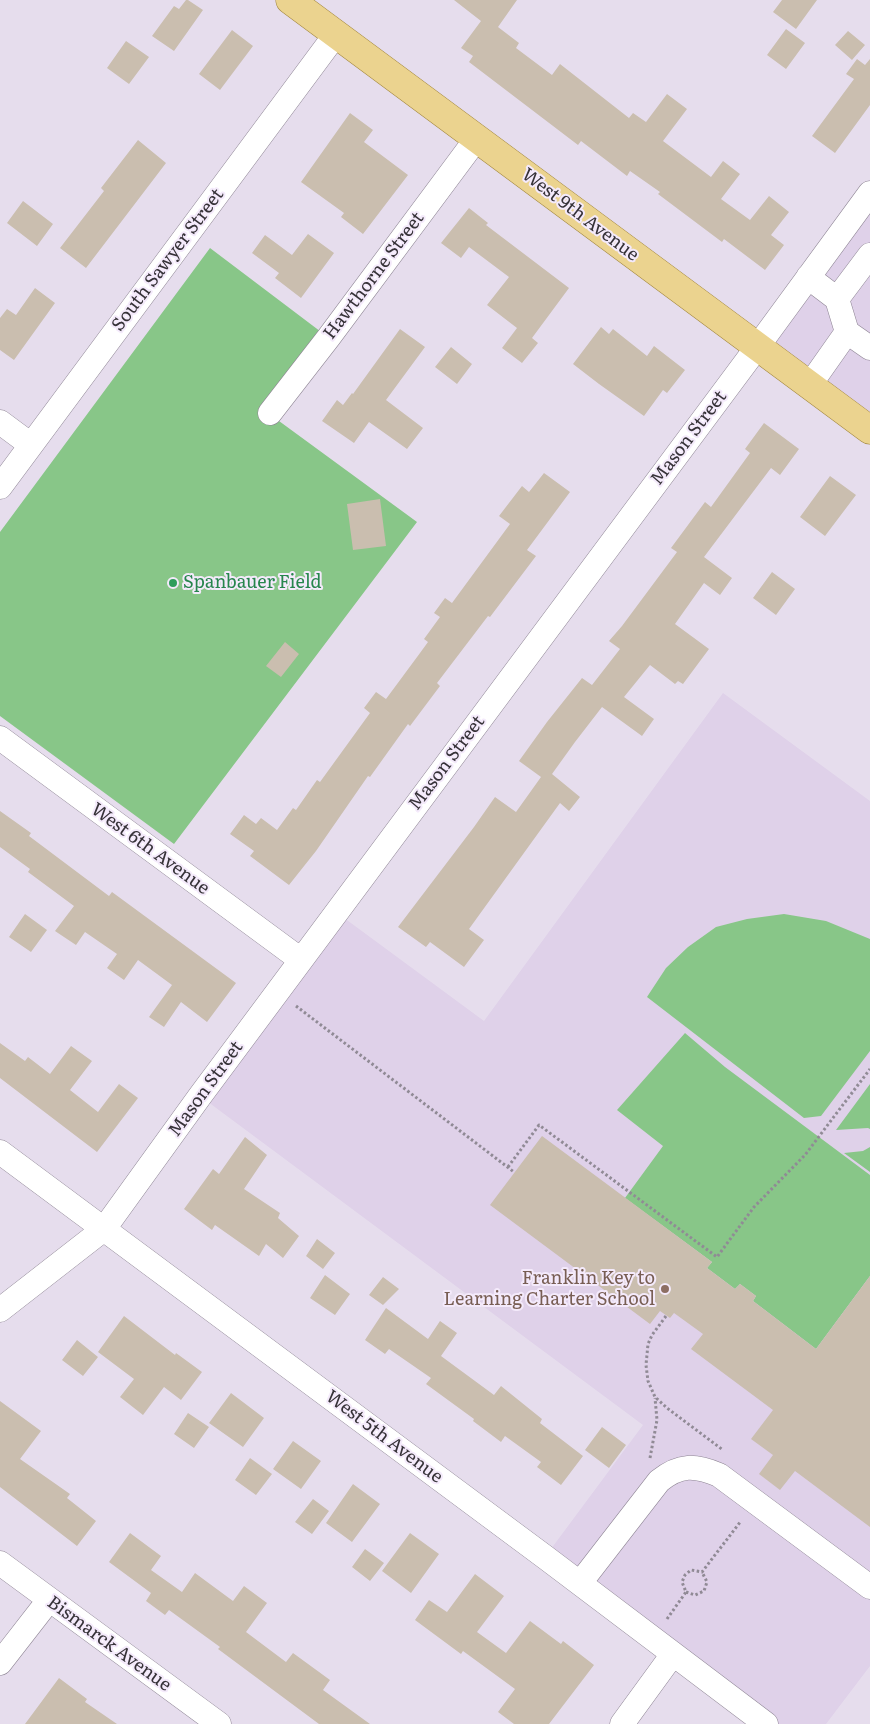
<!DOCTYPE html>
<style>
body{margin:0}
canvas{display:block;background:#e6dded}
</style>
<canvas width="870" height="1724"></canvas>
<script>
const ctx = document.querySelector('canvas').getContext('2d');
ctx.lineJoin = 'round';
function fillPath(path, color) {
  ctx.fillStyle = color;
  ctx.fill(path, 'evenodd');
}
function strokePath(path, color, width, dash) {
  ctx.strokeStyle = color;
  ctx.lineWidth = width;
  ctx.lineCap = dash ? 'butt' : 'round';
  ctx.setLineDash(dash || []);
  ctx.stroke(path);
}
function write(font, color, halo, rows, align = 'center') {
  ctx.font = font + ' Literata,serif';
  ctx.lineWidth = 4;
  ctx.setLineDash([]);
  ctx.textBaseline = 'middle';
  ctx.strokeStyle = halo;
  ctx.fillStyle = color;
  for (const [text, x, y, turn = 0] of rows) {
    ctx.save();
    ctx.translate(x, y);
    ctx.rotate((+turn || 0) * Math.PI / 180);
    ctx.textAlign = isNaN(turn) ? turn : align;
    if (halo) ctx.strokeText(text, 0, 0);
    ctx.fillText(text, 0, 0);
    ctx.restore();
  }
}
fillPath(new Path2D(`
 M870,194V429L758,346Z
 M723,693L870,801V1666L826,1724H766L545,1557L643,1425L200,1096L336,912L484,1021Z`), '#dfd1e9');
fillPath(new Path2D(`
 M210,248L337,344L279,421L417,522L174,844L0,716V532Z
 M784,914L826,921L870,939V1051L821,1116L804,1118L647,997L666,968L688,947L716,927L747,919Z
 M685,1033L725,1067L870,1175V1276L816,1349L753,1301L756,1296L740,1284L735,1289L707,1268L712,1262L625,1198L663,1146L617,1110Z
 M870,1084V1129L868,1128L836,1130Z
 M870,1147V1172L844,1153L863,1151Z`), '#88c688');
fillPath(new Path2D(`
 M186,0H188L203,10L174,51L152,36L174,6L179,9Z
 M454,0H517L498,27L519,43L516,48L552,75L560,64L629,118L633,113L646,122L667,94L687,109L663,141L711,177L723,161L740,174L721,199L750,220L769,196L789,212L771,235L784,245L765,270L724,239L722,242L658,194L660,192L630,171L627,176L581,141L578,145L469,62L473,56L461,48L481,21Z
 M782,0H817L796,29L773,12Z
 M786,29L805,43L786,69L767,55Z
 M232,30L253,46L220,90L199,74Z
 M848,31L865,45L852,60L835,45Z
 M126,41L149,57L129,84L107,68Z
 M857,59L865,65L870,59V105L835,153L812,136L854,79L846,74Z
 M350,113L373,130L364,142L408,175L363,234L341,217L344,213L301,182Z
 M138,140L166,163L86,268L60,248L104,191L101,188Z
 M23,201L53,224L37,246L7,223Z
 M469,208L488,223L486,225L569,288L532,338L538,343L522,363L502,348L517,328L487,305L509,277L469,247L461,258L441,243Z
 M308,234L334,253L301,298L275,278L279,273L252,253L265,235L292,255Z
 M35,288L55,303L14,360L0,350V318L7,309L16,315Z
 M601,327L609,334L613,329L647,356L654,346L685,370L667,393L663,390L644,416L599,384L573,364Z
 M400,329L425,347L386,400L423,428L407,449L369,422L354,443L322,421L337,400L343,405L352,393L353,394Z
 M451,347L472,364L457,384L435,367Z
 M764,423L799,449L780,475L771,468L704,557L732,578L720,595L704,583L675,624L709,649L683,684L678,681L675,684L650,665L624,697L654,719L642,736L602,707L575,742L552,774L580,797L569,811L560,803L469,929L484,940L464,967L430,942L426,947L398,927L474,827L495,797L516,812L541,777L519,761L547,722L582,678L592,685L620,649L609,641L622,626L677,552L671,548L705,502L711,507L750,453L745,449Z
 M544,473L570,492L527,550L536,556L490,617L488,616L437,683L440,686L410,726L408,724L370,777L368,776L316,851L289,885L250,856L254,851L230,834L244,815L256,824L261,818L277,830L293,808L296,810L317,780L320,782L370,713L364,708L376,692L386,699L420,653L428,642L424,639L440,617L434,613L445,598L452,603L510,524L499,516L522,486L529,492Z
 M830,476L856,495L825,536L800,517Z
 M380,499L386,546L353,550L347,504Z
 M772,572L795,589L776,615L753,598Z
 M285,642L299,654L281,677L266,666Z
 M0,811L31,833L29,836L109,896L112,892L236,983L207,1022L181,1002L164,1027L149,1017L172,985L138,960L124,980L107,968L117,954L85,932L76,945L55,931L74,906L28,872L30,869L0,847Z
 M25,914L47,930L31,952L9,937Z
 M0,1043L25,1061L28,1057L50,1074L71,1046L92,1061L70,1090L98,1112L119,1084L138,1098L97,1152L0,1078Z
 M542,1136L712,1262L707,1268L735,1289L740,1284L756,1296L753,1301L816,1349L870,1276V1527L795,1471L780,1490L759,1474L773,1455L751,1439L773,1410L691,1349L703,1334L674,1313L670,1318L660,1311L650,1324L490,1205Z
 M245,1137L267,1155L244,1189L280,1213L278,1218L299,1236L283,1258L266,1244L259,1256L215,1225L212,1230L184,1209L213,1169L219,1174Z
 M317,1239L335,1253L323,1269L306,1256Z
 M325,1275L350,1294L335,1315L310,1298Z
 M383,1277L399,1289L383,1305L369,1295Z
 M386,1308L428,1339L440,1321L457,1333L441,1356L494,1395L501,1386L542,1419L540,1423L583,1456L561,1485L537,1467L541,1462L505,1436L501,1442L473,1421L474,1419L426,1384L431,1378L389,1349L385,1354L365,1340Z
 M124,1316L175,1355L176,1353L202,1372L181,1400L164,1387L143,1415L120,1397L134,1379L98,1352Z
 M77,1340L98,1357L83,1376L62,1360Z
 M231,1393L264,1418L243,1447L209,1423Z
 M0,1401L41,1431L20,1459L70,1494L67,1498L96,1521L77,1546L0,1487Z
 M188,1413L209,1427L194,1448L174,1434Z
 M602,1427L626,1445L609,1468L585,1450Z
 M293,1441L321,1461L301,1489L273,1469Z
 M250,1458L272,1474L256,1495L235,1480Z
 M353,1484L380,1504L352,1542L326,1523Z
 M313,1499L329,1511L312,1534L295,1522Z
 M130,1533L161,1556L151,1570L182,1592L195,1573L233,1601L244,1586L267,1603L246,1632L286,1662L293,1653L330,1680L323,1690L370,1724H319L218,1649L220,1647L169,1610L165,1615L146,1601L151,1593L109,1562Z
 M410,1533L439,1554L411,1593L382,1571Z
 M365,1549L384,1563L370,1581L352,1567Z
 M475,1574L504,1596L477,1632L506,1653L530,1621L561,1644L563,1641L594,1665L549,1724H514L498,1712L515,1689L463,1651L461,1654L415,1620L429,1600L447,1612Z
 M59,1678L87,1699L85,1702L117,1724H25Z`), '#cabeaf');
const minor = new Path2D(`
 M808,277L837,299L847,332L809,386
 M837,299L870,255
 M847,332L870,348
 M270,413L329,337L477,138
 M0,422L31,445
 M0,487L336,34
 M0,738L301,960
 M0,1152L545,1557L766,1724
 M0,1310L104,1229L200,1096L758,346L870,193
 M0,1563L219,1724
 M580,1583L659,1481C680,1464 695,1465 719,1475L870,1587
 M0,1663L49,1600
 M622,1724L673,1654`);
const major = new Path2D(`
 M290,0L870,430`);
strokePath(minor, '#8e8594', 25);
strokePath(major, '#a38840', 29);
strokePath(new Path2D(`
 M296,1006L514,1172
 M508,1167L539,1125L717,1257L754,1207L805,1155L870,1069
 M666,1316L652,1335L648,1344L646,1365L648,1381L655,1397L667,1408L723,1450
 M650,1458L657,1420L655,1398
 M686,1592L695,1595L704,1591L707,1582L702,1572
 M667,1619L686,1592L682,1582L685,1575L691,1570L702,1572L741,1521`), '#908a95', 3, [2.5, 2.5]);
strokePath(minor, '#fff', 24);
strokePath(major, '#ebd38f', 28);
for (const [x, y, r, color] of [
 [173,583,5,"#2e9e5b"],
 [665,1289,5,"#8d6e63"]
]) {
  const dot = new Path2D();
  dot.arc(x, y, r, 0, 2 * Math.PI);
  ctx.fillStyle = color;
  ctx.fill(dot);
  strokePath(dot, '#f4eafb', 2);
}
write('18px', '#363238', '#f4eafb', [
 ["West 9th Avenue",580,215,37],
 ["South Sawyer Street",168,260,-53],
 ["Hawthorne Street",374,276,-53],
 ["Mason Street",689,438,-53],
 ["Mason Street",447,763,-53],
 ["West 6th Avenue",150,849,36],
 ["Mason Street",206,1089,-54],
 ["West 5th Avenue",384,1437,37],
 ["Bismarck Avenue",109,1644,36]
]);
write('18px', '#27864d', '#f4eafb', [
 ["Spanbauer Field",183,583]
], 'left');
write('18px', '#785e54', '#f4eafb', [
 ["Franklin Key to",655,1279],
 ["Learning Charter School",655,1300]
], 'right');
</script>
